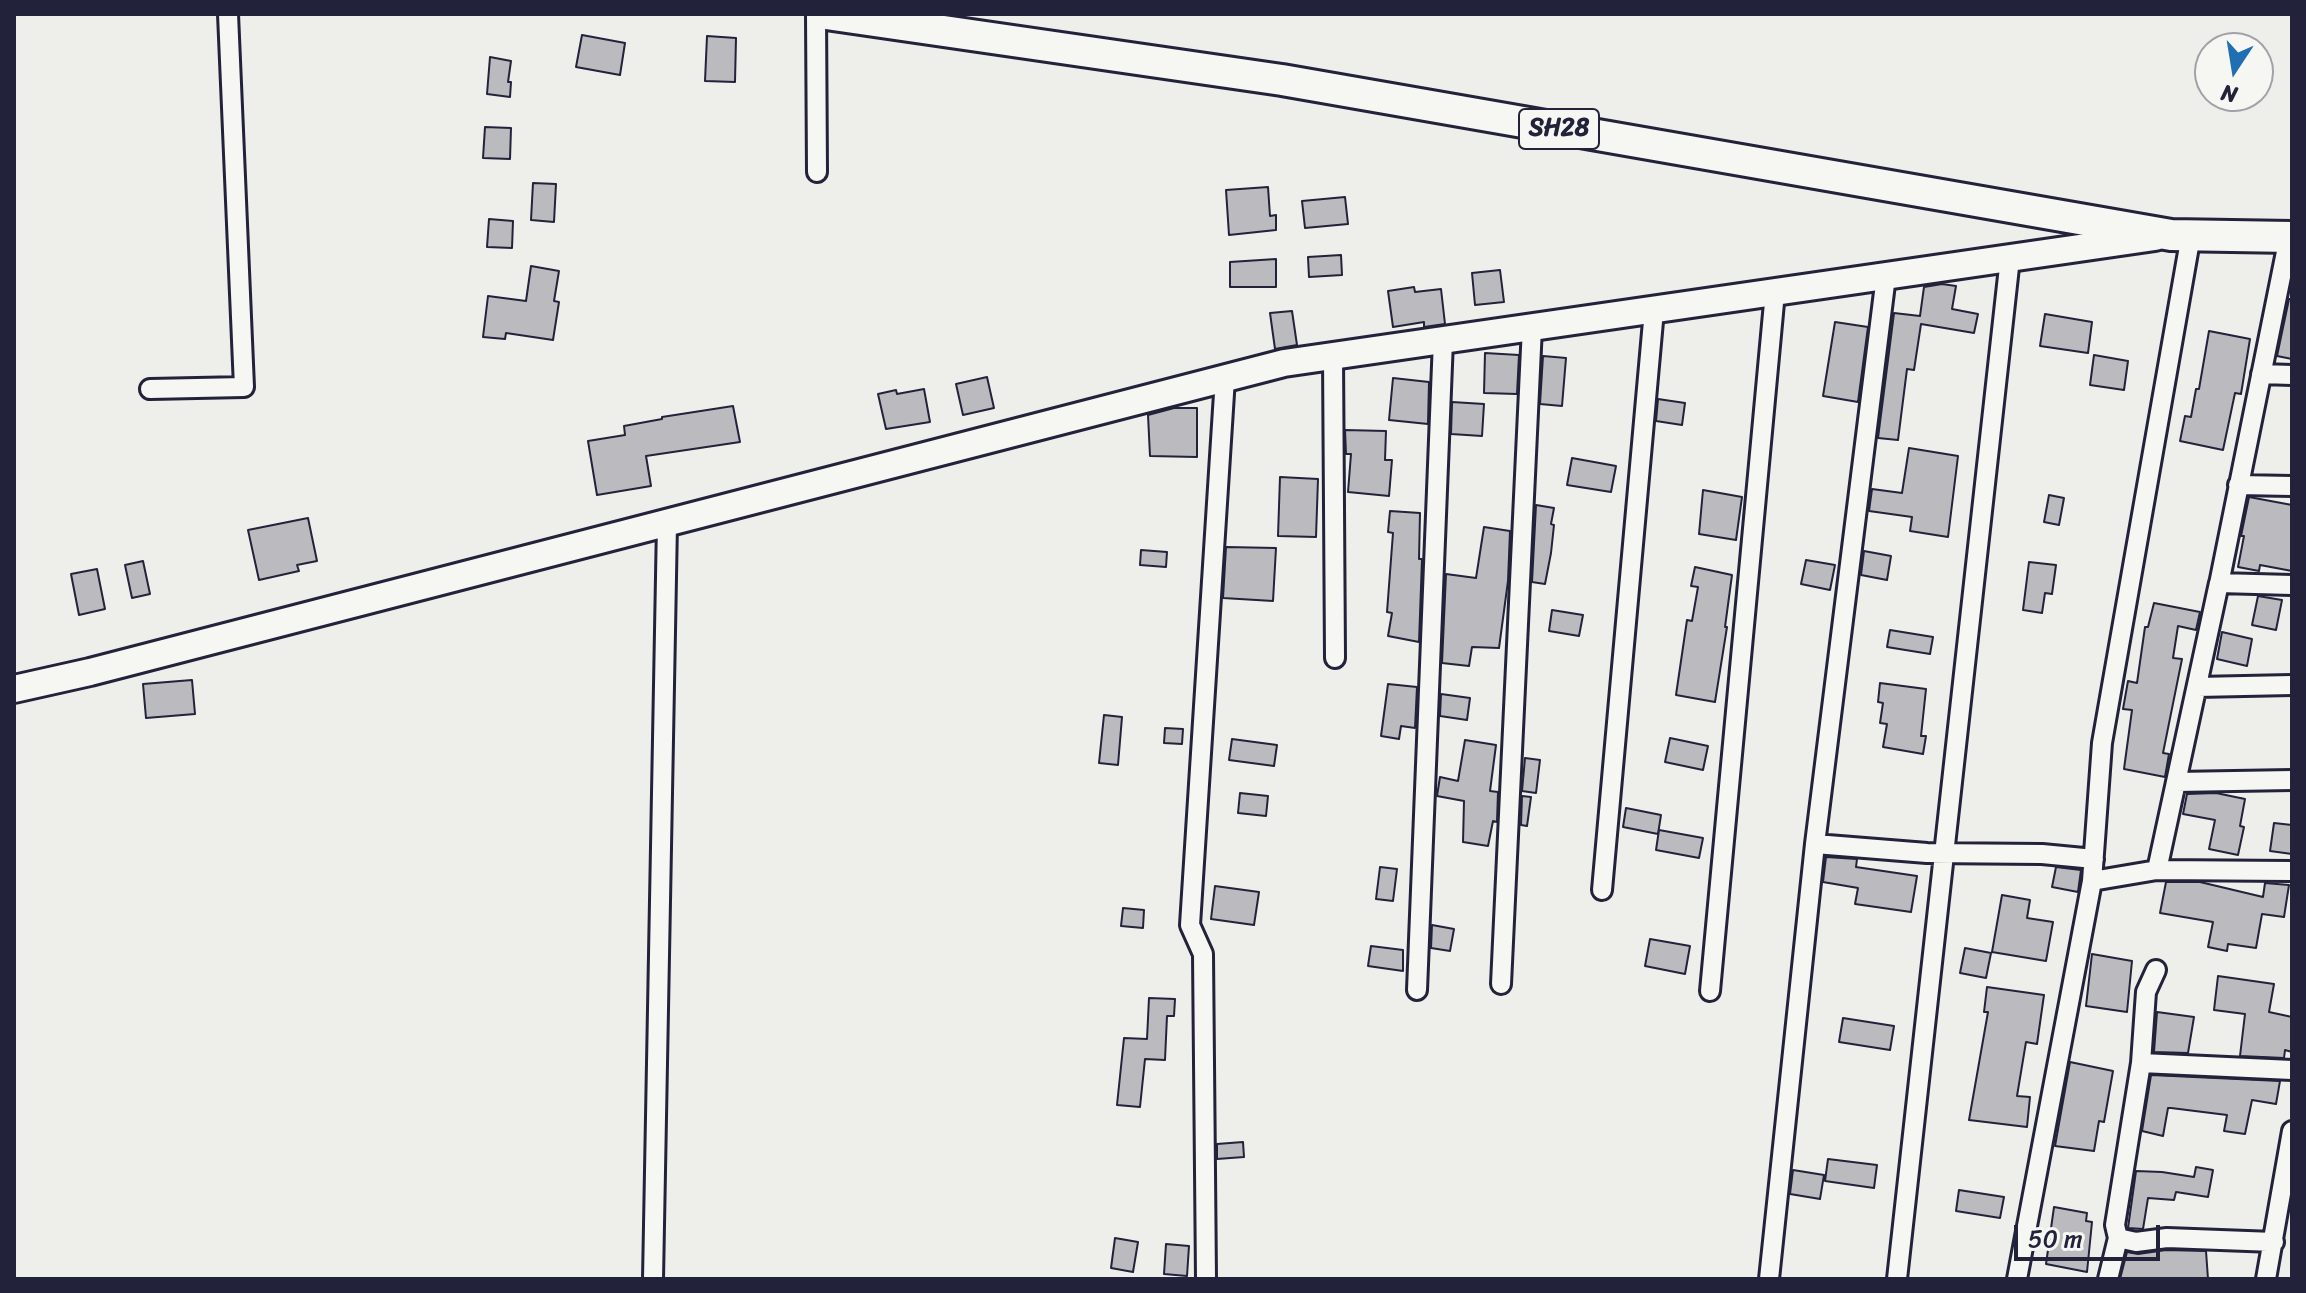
<!DOCTYPE html>
<style>
body{margin:0}
#map{position:relative;width:2306px;height:1293px;overflow:hidden;background:#eeeeeb;font-family:Sriracha,sans-serif}
canvas{display:block}
.frame{position:absolute;inset:0;border:16px solid #22223b;pointer-events:none}
.north{position:absolute;left:2194px;top:32px;width:80px;height:80px;box-sizing:border-box;background:#f6f6f2;border:2px solid #a1a1a9;border-radius:50%;rotate:192deg;font-size:22px;font-weight:700;line-height:32px;text-align:center;color:#22223b}
.north::after{content:'';display:block;margin:auto;width:28px;height:36px;background:#1f6fb2;clip-path:polygon(50% 0,100% 100%,50% 72%,0 100%)}
.scale{position:absolute;left:2014px;top:1225px;width:146px;height:36px;box-sizing:border-box;border:4px solid #22223b;border-top:0;padding-left:10px;font-size:24px;line-height:28px;white-space:nowrap;color:#22223b;-webkit-text-stroke:6px #f6f6f2;paint-order:stroke}
</style>
<div id="map">
<canvas width="2306" height="1293"></canvas>
<div class="frame"></div>
<div class="north">N</div>
<div class="scale">50 m</div>
</div>
<script>
const ctx = document.querySelector('canvas').getContext('2d');
ctx.lineJoin = 'round';
function fillPath(path, color) {
  ctx.fillStyle = color;
  ctx.fill(path, 'evenodd');
}
function strokePath(path, color, width, dash) {
  ctx.strokeStyle = color;
  ctx.lineWidth = width;
  ctx.lineCap = dash ? 'butt' : 'round';
  ctx.setLineDash(dash || []);
  ctx.stroke(path);
}
function write(font, color, halo, rows, align = 'center') {
  ctx.font = font + ' Sriracha,sans-serif';
  ctx.lineWidth = 6;
  ctx.setLineDash([]);
  ctx.textBaseline = 'middle';
  ctx.strokeStyle = halo;
  ctx.fillStyle = color;
  for (const [text, x, y, turn = 0] of rows) {
    ctx.save();
    ctx.translate(x, y);
    ctx.rotate((+turn || 0) * Math.PI / 180);
    ctx.textAlign = isNaN(turn) ? turn : align;
    if (halo) ctx.strokeText(text, 0, 0);
    ctx.fillText(text, 0, 0);
    ctx.restore();
  }
}
const building = new Path2D(`
 M582,35L625,43L620,75L576,67Z
 M707,36L736,38L735,82L705,81Z
 M490,57L511,61L508,82H511L510,97L487,94Z
 M485,127L511,128L510,159L483,158Z
 M533,183L556,184L554,222L531,220Z
 M1268,187L1270,216L1276,215V230L1229,235L1226,190Z
 M1345,197L1348,224L1305,228L1302,201Z
 M489,219L513,221L512,248L487,247Z
 M1341,255L1342,275L1309,277L1308,257Z
 M1276,259V287H1230V262Z
 M531,266L559,271L554,301L559,302L553,340L506,333L505,339L483,337L488,296L526,301Z
 M1500,270L1504,302L1475,305L1472,273Z
 M1942,284L1956,286L1952,309L1978,314L1974,333L1921,324L1914,370L1907,369L1898,440L1878,438L1894,313L1920,316L1924,287Z
 M1414,287L1415,292L1441,289L1445,324L1424,327V322L1393,327L1388,291Z
 M2289,299H2292V359L2277,356Z
 M1292,311L1297,345L1275,349L1270,313Z
 M2045,314L2092,322L2088,353L2040,346Z
 M1835,322L1868,327L1858,402L1823,396Z
 M2209,331L2250,339L2241,394L2235,393L2223,450L2180,441L2185,416L2191,417L2196,389H2199Z
 M1485,353L1519,355L1517,394L1484,393Z
 M2094,355L2128,361L2124,390L2090,385Z
 M1543,356L1566,358L1562,406L1540,404Z
 M987,377L994,408L963,415L956,384Z
 M1393,378L1429,382L1428,424L1389,420Z
 M924,389L930,422L886,429L878,394L896,390L897,394Z
 M1658,399L1685,403L1682,425L1656,421Z
 M1452,402L1484,404L1482,436L1451,434Z
 M733,406L740,442L646,456L651,486L597,495L588,441L625,435L624,426L662,419V417Z
 M1174,408H1197V457L1150,456L1148,415Z
 M1345,430L1386,431L1385,460H1392L1389,496L1348,492L1351,454H1346Z
 M1909,448L1958,456L1948,537L1910,531L1912,517L1869,511L1872,489L1902,493Z
 M1572,458L1616,466L1611,492L1567,485Z
 M1280,477L1318,479L1316,537L1278,536Z
 M1703,490L1742,497L1736,540L1699,534Z
 M2049,495L2064,498L2059,525L2044,522Z
 M2249,497L2292,505V571L2260,565L2259,571L2238,567L2244,536H2241Z
 M1536,505L1554,508L1551,524L1554,525L1551,553L1545,584L1532,582Z
 M1390,511L1420,513L1419,559H1422L1419,642L1388,636L1392,613L1387,612L1393,533L1388,532Z
 M308,518L317,561L297,565L299,571L259,580L248,530Z
 M1484,527L1510,531L1508,581L1499,648L1472,647L1469,666L1442,663L1446,574L1476,578Z
 M1226,547L1276,548L1273,601L1223,598Z
 M1141,550L1167,552L1166,567L1140,565Z
 M1864,551L1891,556L1887,580L1861,575Z
 M1806,560L1835,565L1830,590L1801,584Z
 M143,561L150,594L132,598L125,565Z
 M2029,562L2056,565L2052,594L2045,593L2042,613L2023,610Z
 M1695,567L1732,575L1725,627H1727L1715,702L1676,695L1687,620L1692,621L1698,587L1691,586Z
 M97,569L105,609L79,615L71,574Z
 M2258,596L2282,600L2276,630L2252,625Z
 M2154,603L2200,612L2196,630L2178,626L2173,658L2182,659L2163,753L2169,754L2165,777L2124,769L2132,710L2123,709L2128,681L2137,683L2145,627H2148Z
 M1552,610L1583,615L1579,636L1549,631Z
 M1890,630L1933,637L1930,654L1887,647Z
 M2222,632L2252,639L2247,666L2217,659Z
 M192,680L195,714L146,718L143,684Z
 M1880,683L1926,689L1921,736H1926L1923,754L1883,747L1887,724L1880,723L1883,703L1878,702Z
 M1388,684L1417,687L1415,728L1401,726L1399,739L1381,736Z
 M1441,694L1470,698L1467,720L1440,716Z
 M1104,715L1122,717L1118,765L1099,763Z
 M1165,728L1183,729L1182,744L1164,743Z
 M1670,738L1708,746L1703,770L1665,762Z
 M1232,739L1277,745L1274,766L1229,760Z
 M1465,740L1496,745L1490,791L1498,792L1497,822L1493,821L1488,846L1463,842L1464,801L1437,796L1440,777L1458,781Z
 M1525,758L1540,760L1536,793L1522,791Z
 M1240,793L1268,796L1266,816L1238,813Z
 M2216,793L2245,799L2240,826L2244,827L2238,855L2209,849L2215,820L2183,814L2187,794Z
 M1522,796L1531,797L1527,826L1521,825Z
 M1626,808L1661,815L1658,834L1623,827Z
 M2274,823L2292,825V854L2270,851Z
 M1659,830L1703,838L1699,858L1656,850Z
 M1826,857L1857,859L1856,867L1917,876L1911,912L1855,904L1858,888L1823,882Z
 M1380,867L1397,869L1393,901L1376,899Z
 M2056,867L2081,870L2078,892L2052,887Z
 M2166,882H2200L2263,897L2265,883L2289,885L2284,917L2262,914L2256,948L2228,944L2227,951L2208,947L2213,922L2160,913Z
 M1215,886L1259,892L1254,925L1211,919Z
 M2002,895L2030,900L2027,918L2053,922L2046,961L1992,952Z
 M1123,908L1144,910L1143,928L1121,926Z
 M1432,925L1454,929L1450,951L1431,948Z
 M1650,939L1690,946L1685,974L1645,966Z
 M1371,946L1403,950V971L1368,966Z
 M1965,948L1991,953L1986,978L1960,973Z
 M2092,954L2132,961L2127,1012L2086,1006Z
 M2218,976L2274,984L2269,1012L2292,1017V1052L2285,1050L2284,1058L2240,1056L2245,1014L2214,1010Z
 M1987,987L2044,995L2037,1044L2026,1042L2017,1096L2030,1097L2027,1127L1969,1120L1988,1012H1984Z
 M1149,998L1175,999L1174,1016H1167L1165,1060L1145,1059L1140,1107L1117,1105L1124,1038L1147,1039Z
 M2157,1012L2194,1017L2188,1053L2154,1052Z
 M1843,1018L1894,1026L1890,1050L1839,1042Z
 M2070,1062L2113,1071L2104,1122L2099,1121L2094,1151L2055,1146Z
 M2151,1075L2280,1081L2276,1104L2252,1100L2245,1134L2224,1131L2227,1115L2171,1108H2168L2163,1136L2142,1131Z
 M1243,1142L1244,1157L1217,1159V1144Z
 M1828,1159L1877,1165L1874,1188L1825,1181Z
 M2196,1167L2213,1170L2208,1197L2176,1192L2174,1200L2148,1198L2143,1229L2128,1228L2136,1171L2162,1172L2194,1177Z
 M1793,1170L1824,1175L1820,1199L1790,1194Z
 M1959,1190L2004,1197L2000,1218L1956,1211Z
 M2054,1207L2087,1213L2086,1221L2092,1222L2087,1272L2046,1264Z
 M1115,1238L1138,1242L1133,1272L1111,1268Z
 M1166,1244L1189,1246L1187,1276L1164,1274Z
 M2166,1250L2206,1251L2208,1279H2120L2127,1252L2138,1254Z`);
fillPath(building, '#bbbbbf');
strokePath(building, '#22223b', 2);
const street = new Path2D(`
 M816,14L817,172
 M1333,356L1335,658
 M2261,374L2292,375
 M150,389L244,387L228,14
 M2238,485L2292,486
 M2218,589L2289,237
 M2197,687L2292,685
 M2176,782L2292,780
 M1815,844L1927,853L2042,854L2094,859
 M2157,870L2219,583L2292,585
 M2092,881L2157,870L2292,871
 M1602,890L1654,310
 M1501,984L1532,327
 M1417,990L1443,340
 M1710,991L1775,292
 M2141,1063L2292,1070
 M2118,1238L2136,1242L2167,1238L2274,1242
 M653,1279L667,523
 M1206,1279L1203,954L1190,925L1225,378
 M1769,1279L1815,844L1886,276
 M1897,1279L2010,258
 M2017,1279L2092,881L2102,743L2191,235
 M2108,1279L2118,1238L2115,1225L2141,1063L2146,992L2156,970
 M2266,1279L2292,1131`);
const secondary = new Path2D(`
 M14,689L90,672L1284,363L2155,237`);
const primary = new Path2D(`
 M826,14L1282,80L2171,235L2292,237`);
strokePath(street, '#22223b', 24);
strokePath(secondary, '#22223b', 32);
strokePath(primary, '#22223b', 36);
strokePath(street, '#f6f6f2', 18);
strokePath(secondary, '#f6f6f2', 26);
strokePath(primary, '#f6f6f2', 30);
for (const [x, y, w] of [
 [1559,129,80]
]) {
  const box = new Path2D();
  box.roundRect(x - w / 2, y - 20, w, 40, 6);
  ctx.fillStyle = '#f6f6f2';
  ctx.fill(box);
  strokePath(box, '#22223b', 2);
}
write('bold 24px', '#22223b', null, [
 ["SH28",1559,129]
]);
</script>
